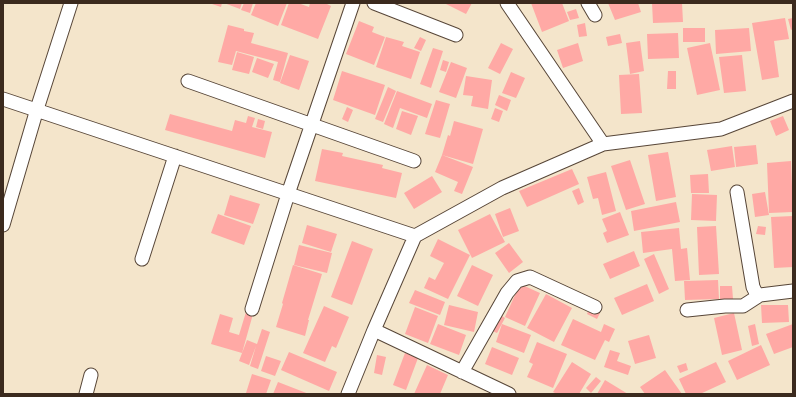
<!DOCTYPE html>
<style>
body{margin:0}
#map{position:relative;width:796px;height:397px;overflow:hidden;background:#f4e5cb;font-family:Mynerve,sans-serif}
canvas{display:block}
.frame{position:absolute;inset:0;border:4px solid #3b2a1e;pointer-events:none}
</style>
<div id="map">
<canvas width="796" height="397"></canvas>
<div class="frame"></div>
</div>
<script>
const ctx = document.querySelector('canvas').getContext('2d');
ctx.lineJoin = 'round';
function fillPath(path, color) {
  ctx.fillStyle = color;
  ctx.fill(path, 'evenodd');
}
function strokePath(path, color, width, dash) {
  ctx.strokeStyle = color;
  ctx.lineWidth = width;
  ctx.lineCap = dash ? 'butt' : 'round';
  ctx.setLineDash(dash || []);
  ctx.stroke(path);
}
fillPath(new Path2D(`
 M209,3H222L221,7Z
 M224,3H242L240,9Z
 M244,3H253L250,13L241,10Z
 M256,3H287L278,26L251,15Z
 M289,3H298L309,7L310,3H325L331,6L318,39L281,25Z
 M444,3H472L466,14Z
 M531,3H562L569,21L542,32Z
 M608,3H638L641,12L615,20Z
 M652,3H682L683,22L653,23Z
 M576,9L579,18L570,20L567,12Z
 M785,18L789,39L774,41L779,77L762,80L752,23Z
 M793,18V29L791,30L788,19Z
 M359,21L374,27L372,32L385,37L374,65L346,54Z
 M585,23L587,36L579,37L577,25Z
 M228,25L244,29V31L254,33L251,43L288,53L280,82L273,80L278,62L236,51L232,65L218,62Z
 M683,28H705V42H683Z
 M749,28L751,51L716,54L715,30Z
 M678,33L679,58L648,59L647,34Z
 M620,34L622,43L608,46L606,37Z
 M386,37L404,42L402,46L420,52L411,79L376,67Z
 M420,37L426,40L421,51L414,48Z
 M640,41L644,71L630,74L626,43Z
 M501,43L513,49L500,74L488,68Z
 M578,43L583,61L563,68L557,50Z
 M710,43L720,90L697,95L687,48Z
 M433,48L443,51L431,88L420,84Z
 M237,52L254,57L249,74L232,70Z
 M290,55L309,61L299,90L280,83Z
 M742,55L746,91L724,93L719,57Z
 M257,58L274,64L268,78L252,72Z
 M443,60L449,62L446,72L440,70Z
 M451,62L467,68L456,98L439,92Z
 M342,71L385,85L375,115L333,100Z
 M668,71H676V89H667Z
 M511,72L525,78L516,98L502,93Z
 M639,74L642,113L621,114L619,75Z
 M466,76L492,80L488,109L471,106L473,96L463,95Z
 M388,87L396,91L383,122L375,119Z
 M397,91L432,104L427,118L400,108L393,128L384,124Z
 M499,95L511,100L507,111L495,105Z
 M436,100L450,104L440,138L425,134Z
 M347,107L353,110L348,122L342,119Z
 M495,108L503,111L499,122L491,119Z
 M402,111L418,116L411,135L396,129Z
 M170,114L232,131L235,120L246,123L248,116L255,118L252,127L272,132L265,158L165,130Z
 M783,116L789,130L776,136L770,121Z
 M258,119L265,121L263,129L256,127Z
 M454,121L483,129L473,164L442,155L448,135L450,136Z
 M756,145L758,164L736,167L734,147Z
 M732,146L735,167L711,171L707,150Z
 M322,149L343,153L342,156L383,165L382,168L402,173L396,198L315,181Z
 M668,152L676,197L656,201L648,155Z
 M442,155L473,167L462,194L454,191L458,182L435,172Z
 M630,160L645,204L626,210L611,166Z
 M791,161L793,212L769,213L767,163Z
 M572,169L579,184L527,207L519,191Z
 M606,172L616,211L602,215L598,198L593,199L587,177Z
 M708,174L709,193H691L690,175Z
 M432,176L442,192L414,209L404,193Z
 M579,188L584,202L578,205L572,191Z
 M765,192L769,215L755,217L752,194Z
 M692,194L717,195L716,221L691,220Z
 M230,195L260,204L253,224L224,215Z
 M676,202L680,222L634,231L631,211Z
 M510,208L519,231L503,237L495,214Z
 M620,212L629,235L607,243L603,233L607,231L602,219Z
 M218,214L251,226L244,245L211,233Z
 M490,214L505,242L472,258L458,230Z
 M793,216V267L774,268L771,217Z
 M307,225L337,234L331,252L302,243Z
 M716,226L719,274L699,275L697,227Z
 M758,226L766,227L765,235L756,234Z
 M679,228L681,249L687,248L690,280L675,281L672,249L643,253L641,232Z
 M438,239L470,255L448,299L424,288L429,277L435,280L444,263L430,256Z
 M352,241L373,249L352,305L331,297Z
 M509,243L523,262L509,273L495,253Z
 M299,245L332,253L327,273L294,265Z
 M634,251L640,266L610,279L603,264Z
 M654,254L669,289L659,294L644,259Z
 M293,265L322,274L308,320H309L305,336L276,327L283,304L282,303Z
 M472,265L493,275L478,306L457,296Z
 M718,280L719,299L685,300L684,281Z
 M520,284L540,293L525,326L505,317Z
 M647,284L654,301L622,315L614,298Z
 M720,286H732L733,299L720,300Z
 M415,290L445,302L440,315L409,303Z
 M546,294L572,308L554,342L527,328Z
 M449,305L478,312L474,332L444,325Z
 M761,305H788L789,322L762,323Z
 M324,306L349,317L336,348L332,346L325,362L303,353Z
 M415,307L438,316L428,343L405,334Z
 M589,309L600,313L597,319L587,314Z
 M246,312L253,314L242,353L211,344L220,314L233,318L229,332L239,335Z
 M497,313L505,318L497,333L488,329Z
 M734,313L742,350L722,355L714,318Z
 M573,319L601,332L604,324L615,329L609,342L605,340L595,360L561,345Z
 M438,324L466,335L459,355L430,344Z
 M502,324L531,335L524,353L496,342Z
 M755,324L759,344L752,346L748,326Z
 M793,324V347L774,354L766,334Z
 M262,329L270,332L258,369L250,366L256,346L249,365L239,361L247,340L257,344Z
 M649,335L656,358L635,364L628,341Z
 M537,342L567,354L553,388L527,377L533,364L529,362Z
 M761,345L770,365L737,380L728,361Z
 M492,347L519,358L512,375L485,364Z
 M610,350L620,353L617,361L631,366L628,375L604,367Z
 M289,352L337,372L329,391L281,370Z
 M405,353L418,358L406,390L393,385Z
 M377,355L386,357L382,375L374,373Z
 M266,356L281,361L275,376L261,371Z
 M572,362L591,374L579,394H557L553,392Z
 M716,362L726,382L700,394H686L679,379Z
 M686,363L688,370L680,373L677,366Z
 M427,365L448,375L440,394H414Z
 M665,370L682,394H645L640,387Z
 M252,374L271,380L266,394L246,393Z
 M596,377L601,381L591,393L586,388Z
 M605,380L628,394H597Z
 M278,382L309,394H273Z`), '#ffa9a5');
const minor = new Path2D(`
 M374,3L456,35
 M507,3L603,144
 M588,3L595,15
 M188,81L414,161
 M3,99L415,236
 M737,192L753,287L756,293L760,295L793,291
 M3,225L37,109L71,3
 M142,259L175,156
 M252,309L288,194L353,3
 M687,310L725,306H743L760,295
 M374,330L509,394
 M462,372L507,293L517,281L530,277L595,307
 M86,394L91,375
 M348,394L374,330L415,236L502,188L603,144L721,129L793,101`);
strokePath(minor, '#574638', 15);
strokePath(minor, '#fff', 13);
</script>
